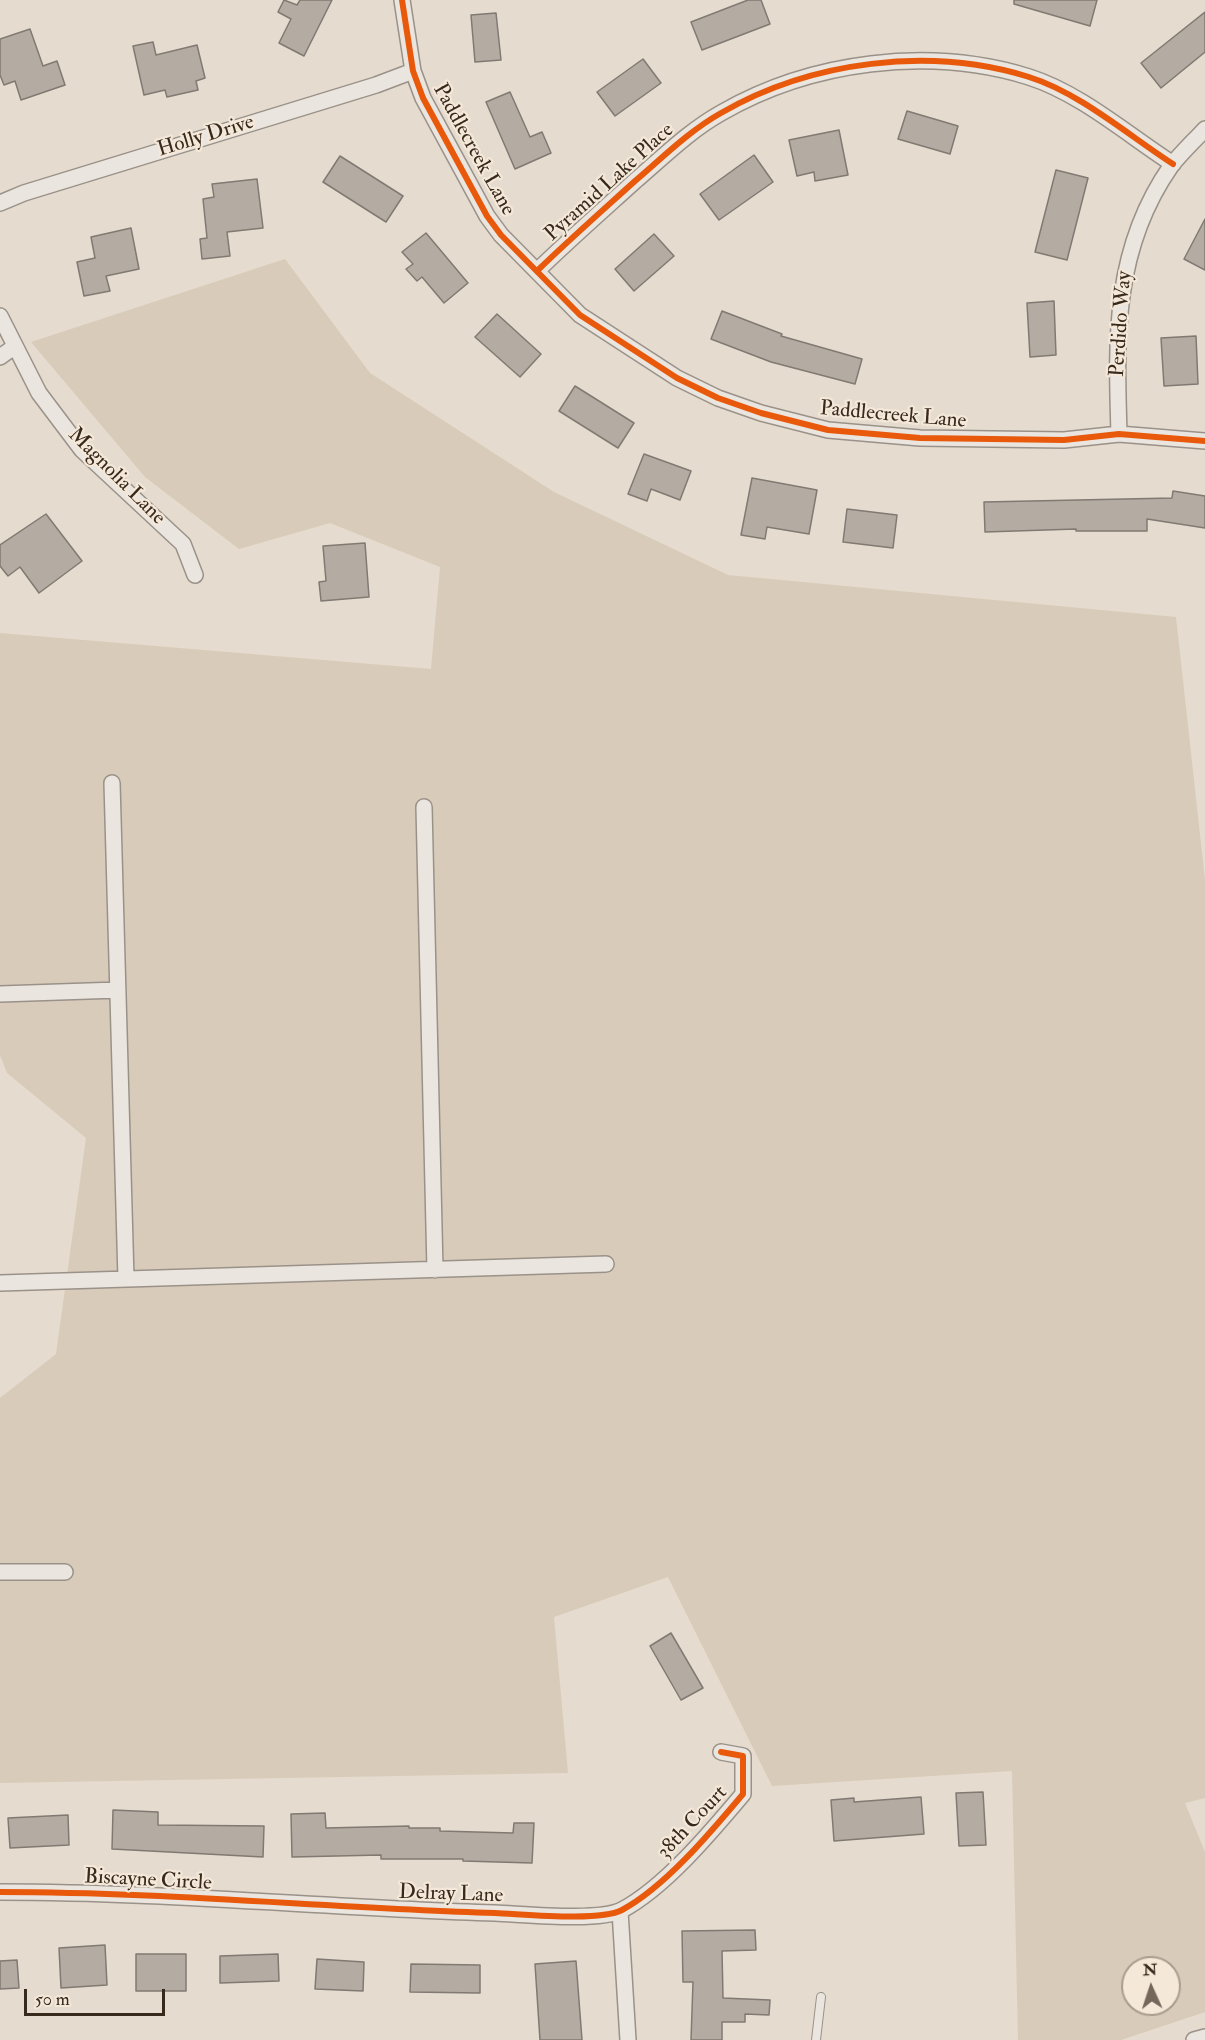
<!DOCTYPE html>
<style>
body{margin:0}
#map{position:relative;width:1205px;height:2040px;overflow:hidden;background:#e5dbce;font-family:"IM FELL Double Pica",serif}
canvas{display:block}
.north{position:absolute;left:1121px;top:1956px;width:60px;height:60px;box-sizing:border-box;background:#f4e8d9;border:2px solid #a99c8e;border-radius:50%;rotate:357deg;font-size:16px;font-weight:700;line-height:24px;text-align:center;color:#38291d}
.north::after{content:'';display:block;margin:auto;width:21px;height:27px;background:#75675b;clip-path:polygon(50% 0,100% 100%,50% 72%,0 100%)}
.scale{position:absolute;left:24px;top:1989px;width:141px;height:27px;box-sizing:border-box;border:3px solid #38291d;border-top:0;padding-left:8px;font-size:18px;line-height:21px;white-space:nowrap;color:#38291d;-webkit-text-stroke:4px #f4e8d9;paint-order:stroke}
</style>
<div id="map">
<canvas width="1205" height="2040"></canvas>
<div class="north">N</div>
<div class="scale">50 m</div>
</div>
<script>
const ctx = document.querySelector('canvas').getContext('2d');
ctx.lineJoin = 'round';
function fillPath(path, color) {
  ctx.fillStyle = color;
  ctx.fill(path, 'evenodd');
}
function strokePath(path, color, width, dash) {
  ctx.strokeStyle = color;
  ctx.lineWidth = width;
  ctx.lineCap = dash ? 'butt' : 'round';
  ctx.setLineDash(dash || []);
  ctx.stroke(path);
}
function write(font, color, halo, rows, align = 'center') {
  ctx.font = font + ' "IM FELL Double Pica",serif';
  ctx.lineWidth = 4.5;
  ctx.setLineDash([]);
  ctx.textBaseline = 'middle';
  ctx.strokeStyle = halo;
  ctx.fillStyle = color;
  for (const [text, x, y, turn = 0] of rows) {
    ctx.save();
    ctx.translate(x, y);
    ctx.rotate((+turn || 0) * Math.PI / 180);
    ctx.textAlign = isNaN(turn) ? turn : align;
    if (halo) ctx.strokeText(text, 0, 0);
    ctx.fillText(text, 0, 0);
    ctx.restore();
  }
}
fillPath(new Path2D(`
 M285,259L370,373L554,492L728,575L1176,617L1205,880V1798L1185,1803L1205,1852V2012L1121,2040H1018L1012,1771L772,1786L668,1577L554,1617L568,1773L0,1783V1398L56,1354L86,1138L7,1073L0,1055V633L431,669L440,567L330,523L239,549L145,477L31,342ZM1133,1968H1169V2004H1133Z`), '#d9cbb9');
const building = new Path2D(`
 M284,0L297,5L300,0H332L304,56L279,43L291,19L278,12Z
 M748,0H761L770,24L702,50L691,22Z
 M1014,0H1097L1090,26L1014,4Z
 M1205,12V52L1161,88L1141,63Z
 M496,13L501,60L475,62L471,15Z
 M30,29L43,66L57,61L65,85L21,100L15,81L4,85L0,75V39Z
 M153,42L156,55L197,45L205,78L196,81L198,90L167,97L165,90L144,95L133,46Z
 M643,59L661,83L615,116L597,92Z
 M510,92L530,137L542,132L551,153L515,169L486,102Z
 M907,111L958,126L950,154L898,139Z
 M839,130L848,175L815,181L814,172L797,176L789,140Z
 M754,155L773,182L719,220L700,194Z
 M340,156L403,196L386,222L323,182Z
 M1056,170L1088,178L1067,260L1035,252Z
 M257,179L263,228L227,232L230,256L202,259L200,239L207,238L203,199L214,197L212,184Z
 M1205,219V270L1184,259Z
 M131,228L139,269L106,276L110,291L84,296L77,262L95,258L91,237Z
 M426,233L468,283L444,303L422,277L417,281L406,269L413,264L402,252Z
 M654,234L674,256L634,291L615,269Z
 M1054,301L1056,355L1030,357L1027,303Z
 M722,311L782,334L781,336L862,359L855,384L771,362L711,339Z
 M497,314L541,354L520,377L475,337Z
 M1196,336L1198,384L1164,386L1161,338Z
 M575,386L634,423L618,448L559,411Z
 M644,454L691,471L680,500L651,489L647,501L628,494Z
 M752,478L817,490L809,534L767,527L765,539L741,535Z
 M1173,491L1205,496V528L1147,519V531H1076V529L985,532L984,502L1172,498Z
 M847,509L897,515L893,548L843,542Z
 M46,514L82,561L39,593L20,567L8,576L0,566V545Z
 M365,543L369,597L321,601L319,582L326,581L323,546Z
 M671,1633L703,1688L681,1700L650,1646Z
 M983,1792L986,1845L959,1846L956,1793Z
 M921,1797L924,1834L834,1841L831,1800L854,1798V1802Z
 M113,1810L158,1812V1825L264,1826L263,1857L112,1849Z
 M325,1813L326,1828L409,1826V1828H440V1831L513,1833L514,1823H534L532,1863L463,1861V1859H381V1855L292,1857L291,1814Z
 M68,1815L69,1845L10,1848L8,1818Z
 M755,1930L756,1950L722,1951L723,1998L770,2000L769,2015L745,2014V2022H722V2040H691L693,1982H683L682,1931Z
 M105,1945L107,1985L61,1988L59,1948Z
 M136,1954H186V1991H136Z
 M278,1954L279,1981L220,1983V1956Z
 M317,1959L364,1962L363,1991L315,1989Z
 M17,1960L19,1988L0,1989V1961Z
 M576,1961L582,2040H540L535,1964Z
 M411,1964L480,1965V1993L410,1992Z`);
fillPath(building, '#b4aca3');
strokePath(building, '#817a72', 1.5);
const service = new Path2D(`
 M816,2040L821,1997`);
const minor = new Path2D(`
 M402,0L413,71L423,98L487,216L501,235L580,315L677,378L718,398L761,413L828,430L920,438L1064,440L1119,434L1205,441
 M0,203L24,193L376,85L413,71
 M538,270C570,239 603,210 635,181C663,157 689,131 721,113C811,61 929,46 1029,77C1080,93 1128,135 1173,164
 M0,316L39,393L82,450L183,544L195,575
 M0,357L14,347
 M1119,434C1116,337 1113,249 1171,166C1181,153 1194,141 1205,129
 M112,783L126,1279
 M424,807L435,1270
 M0,994L118,990
 M0,1283L606,1264
 M0,1572H65
 M0,1892C165,1892 330,1908 495,1913C523,1914 599,1922 622,1910C665,1887 711,1832 743,1794V1756L721,1752
 M620,1911L628,2040
 M1194,2040L1205,2037`);
strokePath(service, '#9a9289', 10);
strokePath(minor, '#9a9289', 18);
strokePath(service, '#eae5df', 8);
strokePath(minor, '#eae5df', 15);
strokePath(new Path2D(`
 M402,0L413,71L423,98L487,216L501,235L580,315L677,378L718,398L761,413L828,430L920,438L1064,440L1119,434L1205,441
 M538,270C570,239 603,210 635,181C663,157 689,131 721,113C811,61 929,46 1029,77C1080,93 1128,135 1173,164
 M0,1892C165,1892 330,1908 495,1913C523,1914 599,1922 622,1910C665,1887 711,1832 743,1794V1756L721,1752`), '#e8590c', 6);
write('21px', '#38291d', '#f4e8d9', [
 ["Holly Drive",206,137,-17],
 ["Paddlecreek Lane",473,150,61],
 ["Pyramid Lake Place",610,183,-42],
 ["Perdido Way",1122,324,-86],
 ["Paddlecreek Lane",893,416,5],
 ["Magnolia Lane",116,477,45],
 ["38th Court",693,1823,-47],
 ["Biscayne Circle",148,1881,3],
 ["Delray Lane",451,1895,2]
]);
</script>
